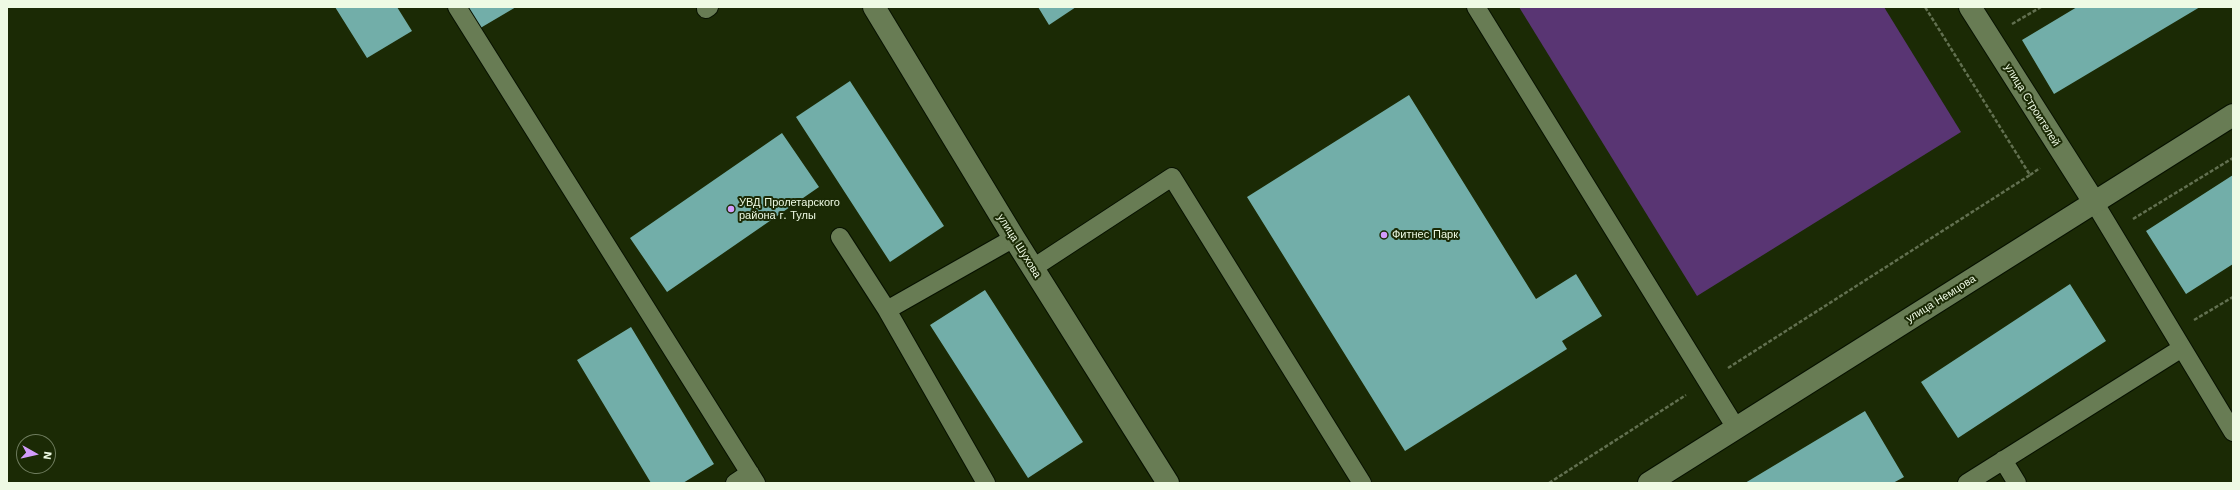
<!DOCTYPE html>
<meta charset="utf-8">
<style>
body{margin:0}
#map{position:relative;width:2240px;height:490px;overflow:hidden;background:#1b2a05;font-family:"Work Sans",sans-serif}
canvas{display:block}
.frame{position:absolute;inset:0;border:8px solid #eefae4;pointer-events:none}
.north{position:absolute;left:16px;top:434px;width:40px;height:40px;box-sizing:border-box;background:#1b2a05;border:1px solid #6f7d5e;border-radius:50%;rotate:98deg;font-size:11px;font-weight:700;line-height:16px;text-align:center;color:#eefae4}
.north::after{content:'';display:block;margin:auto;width:14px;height:18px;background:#d39cfc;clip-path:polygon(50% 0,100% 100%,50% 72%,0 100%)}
</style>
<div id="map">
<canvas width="2240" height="490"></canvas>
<div class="frame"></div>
<div class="north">N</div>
</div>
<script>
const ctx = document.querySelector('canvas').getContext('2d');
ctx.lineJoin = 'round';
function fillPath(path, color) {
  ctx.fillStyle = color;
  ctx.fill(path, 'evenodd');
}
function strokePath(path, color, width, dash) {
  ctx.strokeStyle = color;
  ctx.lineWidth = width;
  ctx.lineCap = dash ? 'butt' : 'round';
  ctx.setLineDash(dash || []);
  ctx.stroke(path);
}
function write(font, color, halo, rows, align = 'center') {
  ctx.font = font + ' "Work Sans",sans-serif';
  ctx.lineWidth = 4;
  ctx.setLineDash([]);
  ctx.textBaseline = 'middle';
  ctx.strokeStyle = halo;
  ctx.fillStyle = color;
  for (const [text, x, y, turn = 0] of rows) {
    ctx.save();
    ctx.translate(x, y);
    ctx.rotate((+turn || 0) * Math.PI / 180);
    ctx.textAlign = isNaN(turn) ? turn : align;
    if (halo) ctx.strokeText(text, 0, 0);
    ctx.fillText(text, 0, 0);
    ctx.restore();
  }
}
fillPath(new Path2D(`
 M1519,7H1884L1961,132L1697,296Z`), '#593573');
fillPath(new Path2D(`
 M335,7H397L412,31L367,58Z
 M464,7H516L477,30Z
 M1038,7H1076L1049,25Z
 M2077,7H2200L2054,94L2022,40Z
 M850,81L944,226L890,262L796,117Z
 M1409,95L1536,299L1576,274L1602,316L1562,341L1567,349L1405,451L1247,197Z
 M782,133L819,187L667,292L630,238Z
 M2233,175V264L2186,294L2146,231Z
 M2070,284L2106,341L1958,438L1921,382Z
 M985,290L1083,442L1028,478L930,325Z
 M631,327L714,464L683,483H651L577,360Z
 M1865,411L1904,477L1893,483H1745Z`), '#72aea9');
const service = new Path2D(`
 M457,7L756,483
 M1476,7L1736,428
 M706,9L709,7
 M2094,202L2233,432
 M840,237L887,310L986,483
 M1033,268L1172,177L1362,483
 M887,310L1014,238
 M2003,460L2017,483
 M735,483L750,473
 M1967,483L2182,348`);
const minor = new Path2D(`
 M1970,7L2094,202
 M1649,483L2233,115`);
const tertiary = new Path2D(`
 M874,7L1014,238L1168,483`);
strokePath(service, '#071100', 20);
strokePath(minor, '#071100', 24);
strokePath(tertiary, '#071100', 24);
strokePath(new Path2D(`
 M2012,24L2041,7
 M2030,175L2040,168
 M2133,219L2233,158
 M2194,320L2233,297
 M1728,368L2030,175L1925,7
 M1549,483L1686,395`), '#627050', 2.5, [4, 2]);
strokePath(service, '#687c54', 18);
strokePath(minor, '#687c54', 22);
strokePath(tertiary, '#687c54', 22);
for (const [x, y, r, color] of [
 [731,209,4,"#d39cfc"],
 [1384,235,4,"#d39cfc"]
]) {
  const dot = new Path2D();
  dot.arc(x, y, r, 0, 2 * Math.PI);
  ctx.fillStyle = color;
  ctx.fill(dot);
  strokePath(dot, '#1b2a05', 1.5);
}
write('11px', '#eefae4', '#1b2a05', [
 ["улица Строителей",2032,105,58],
 ["улица Шухова",1019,246,58],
 ["улица Немцова",1941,299,-32]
]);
write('11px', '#eefae4', '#1b2a05', [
 ["УВД Пролетарского",739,203],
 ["района г. Тулы",739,216],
 ["Фитнес Парк",1392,235]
], 'left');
</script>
